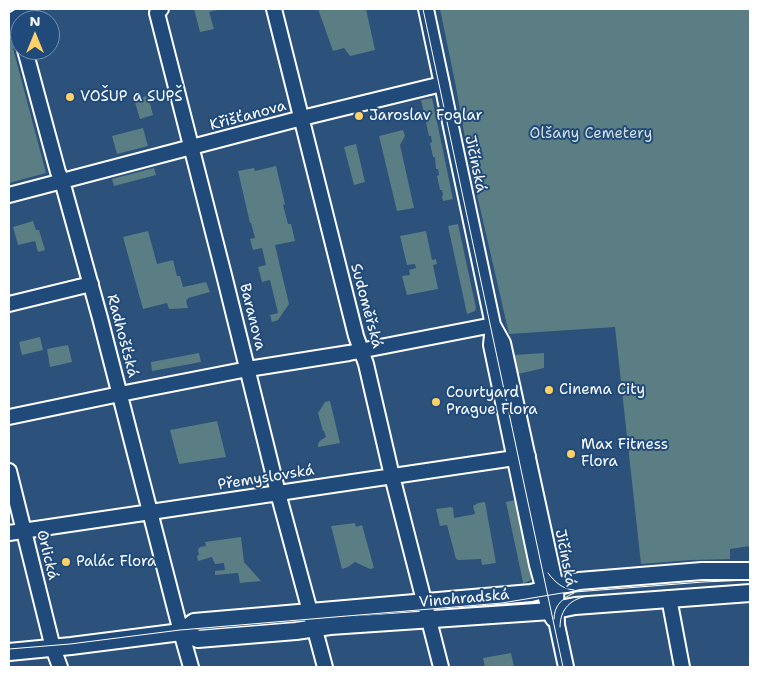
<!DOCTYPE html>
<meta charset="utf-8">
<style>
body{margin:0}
#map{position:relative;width:759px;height:676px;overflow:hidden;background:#2c517b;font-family:"Shantell Sans",sans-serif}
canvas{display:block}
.frame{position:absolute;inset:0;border:10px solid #fff;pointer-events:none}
.north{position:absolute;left:10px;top:10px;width:50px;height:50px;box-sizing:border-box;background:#1f4a7a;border:1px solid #7992af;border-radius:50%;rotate:0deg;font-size:14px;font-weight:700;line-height:20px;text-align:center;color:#fff}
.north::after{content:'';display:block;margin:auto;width:18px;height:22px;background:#ffd166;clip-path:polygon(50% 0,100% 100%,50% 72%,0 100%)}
</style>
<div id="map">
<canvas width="759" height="676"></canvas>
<div class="frame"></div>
<div class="north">N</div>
</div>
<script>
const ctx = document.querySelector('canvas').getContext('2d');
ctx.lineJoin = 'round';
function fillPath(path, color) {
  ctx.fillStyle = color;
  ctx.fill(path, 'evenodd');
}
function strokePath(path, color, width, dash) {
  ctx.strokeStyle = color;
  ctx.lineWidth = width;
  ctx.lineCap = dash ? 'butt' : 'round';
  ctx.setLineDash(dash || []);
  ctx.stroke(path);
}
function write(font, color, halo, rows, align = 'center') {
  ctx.font = font + ' "Shantell Sans",sans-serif';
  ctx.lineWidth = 4;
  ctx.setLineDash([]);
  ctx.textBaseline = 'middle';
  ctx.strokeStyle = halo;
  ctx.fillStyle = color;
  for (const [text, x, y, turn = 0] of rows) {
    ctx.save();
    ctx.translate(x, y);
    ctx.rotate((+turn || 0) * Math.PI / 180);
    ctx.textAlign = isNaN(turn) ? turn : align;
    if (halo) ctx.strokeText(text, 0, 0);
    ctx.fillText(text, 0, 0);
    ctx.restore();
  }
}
fillPath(new Path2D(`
 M194,9H222L209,12L214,29L200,32Z
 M318,9H366L375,50L350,56L344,48L333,51Z
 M440,9H750V546L730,549V559L691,560L641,564L615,327L509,334L469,160L455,82Z
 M9,33L46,173L9,183Z
 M148,96L153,115L140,119L134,99Z
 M432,98L453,199L443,201L442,196L443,195L442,190H440L437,176L439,175L438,169H436L435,157H433L430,143L432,142L431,136H429L421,100Z
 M143,128L148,146L117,154L112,136Z
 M403,130L405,136L400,145L414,208L397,211L379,136Z
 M356,144L365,182L354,185L344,147Z
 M276,166L285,204L283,205L288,224H291L295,241L275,245L289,304L278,320L272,322L270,315L278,313L270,280L262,282L258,267L266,265L262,248L253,250L250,239L255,238L251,223H250L238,171L254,168L255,171Z
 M154,168L156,175L114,186L112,179Z
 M33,221L36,230H39L45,250L38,252L35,241L18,245L13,227Z
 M458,224L476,308L475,311L467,314L448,226Z
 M148,231L157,264L173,260L177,276H180L183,287L206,282L210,292L188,298V299L186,300L188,308L169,309L167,303L143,309L123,237Z
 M426,231L432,260L436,259L437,264L433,265L438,289L407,295L402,276L410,275L409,270L416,268L415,264L407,265L400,236Z
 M40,337L43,350L22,355L19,342Z
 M68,345L72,362L50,367L47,349Z
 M199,353L201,362L152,371L151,362Z
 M544,353V368L518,374L514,355Z
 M330,401L340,443L318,447C317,442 322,439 326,437L324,431H323L318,413L325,402Z
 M217,421L226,457L179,464L170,430Z
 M515,500L533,575L531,580L522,584L523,582L506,502Z
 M485,502L496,563L482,565L481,559L459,560L456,559L447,525L440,526L436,509L451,507L453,508L454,518L475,514L473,506L478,503Z
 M355,523L356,527L362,525L374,568L370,569L355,562L348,567L342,569L331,526Z
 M241,537L244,562L261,581L240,583L238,573L215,575V571L225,570L224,563L215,564L212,557L198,561L197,556L199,555L198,550L200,547L206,546L205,542Z
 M511,653L514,667H485L483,658Z`), '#5a7e83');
const minor = new Path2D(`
 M161,9L157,13L224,275L278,493L325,667
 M274,9L356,336L366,364L392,476L441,667
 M426,9L493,325L503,343L556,587L557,625L566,667
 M10,21L20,37
 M9,22L30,9
 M25,50L58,172L62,181L100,318L181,632L191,667
 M9,195L302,118L442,84
 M9,304L91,284
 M493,325L491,345L537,565L544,590L549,611L553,619
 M9,417L120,394L248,369L349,353L493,325
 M9,471L53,648L60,667
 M9,533L528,456
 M669,598L682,667`);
const major = new Path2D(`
 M181,632L194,622L531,593L579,581L702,571H750
 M9,652L71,646L181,632L198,639L296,631L330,626L551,611L575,606L750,593`);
strokePath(minor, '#fff', 18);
strokePath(major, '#fff', 20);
strokePath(minor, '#1f4a7a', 14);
strokePath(major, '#1f4a7a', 16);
strokePath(new Path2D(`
 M423,9L563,667
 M548,573C555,582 562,589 574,590
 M554,619C554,606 562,598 574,593
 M560,627C560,609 571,598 589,596
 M9,649L70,644L180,630L502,603L562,593L703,582L750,580`), '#fff', 1);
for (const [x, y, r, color] of [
 [70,97,5,"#ffd166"],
 [359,116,5,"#ffd166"],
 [549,390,5,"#ffd166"],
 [436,402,5,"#ffd166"],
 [571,454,5,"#ffd166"],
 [66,562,5,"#ffd166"]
]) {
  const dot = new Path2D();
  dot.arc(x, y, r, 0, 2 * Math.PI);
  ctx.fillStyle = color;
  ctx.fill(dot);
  strokePath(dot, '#1f4a7a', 2);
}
write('15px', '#fff', '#1f4a7a', [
 ["VOŠUP a SUPŠ",80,97],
 ["Jaroslav Foglar",369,116],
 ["Cinema City",559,390],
 ["Courtyard",446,393],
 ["Prague Flora",446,410],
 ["Max Fitness",581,445],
 ["Flora",581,462],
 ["Palác Flora",76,562]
], 'left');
write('15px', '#fff', '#1f4a7a', [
 ["Křišťanova",248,116,-15],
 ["Jičínská",475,164,78],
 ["Sudoměřská",366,306,75],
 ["Baranova",252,317,76],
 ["Radhošťská",122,336,75],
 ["Přemyslovská",266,478,-9],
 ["Orlická",47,555,76],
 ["Jičínská",565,558,79],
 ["Vinohradská",464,599,-5]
]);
write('15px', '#d6dfe0', '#1f4a7a', [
 ["Olšany Cemetery",591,134]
]);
</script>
